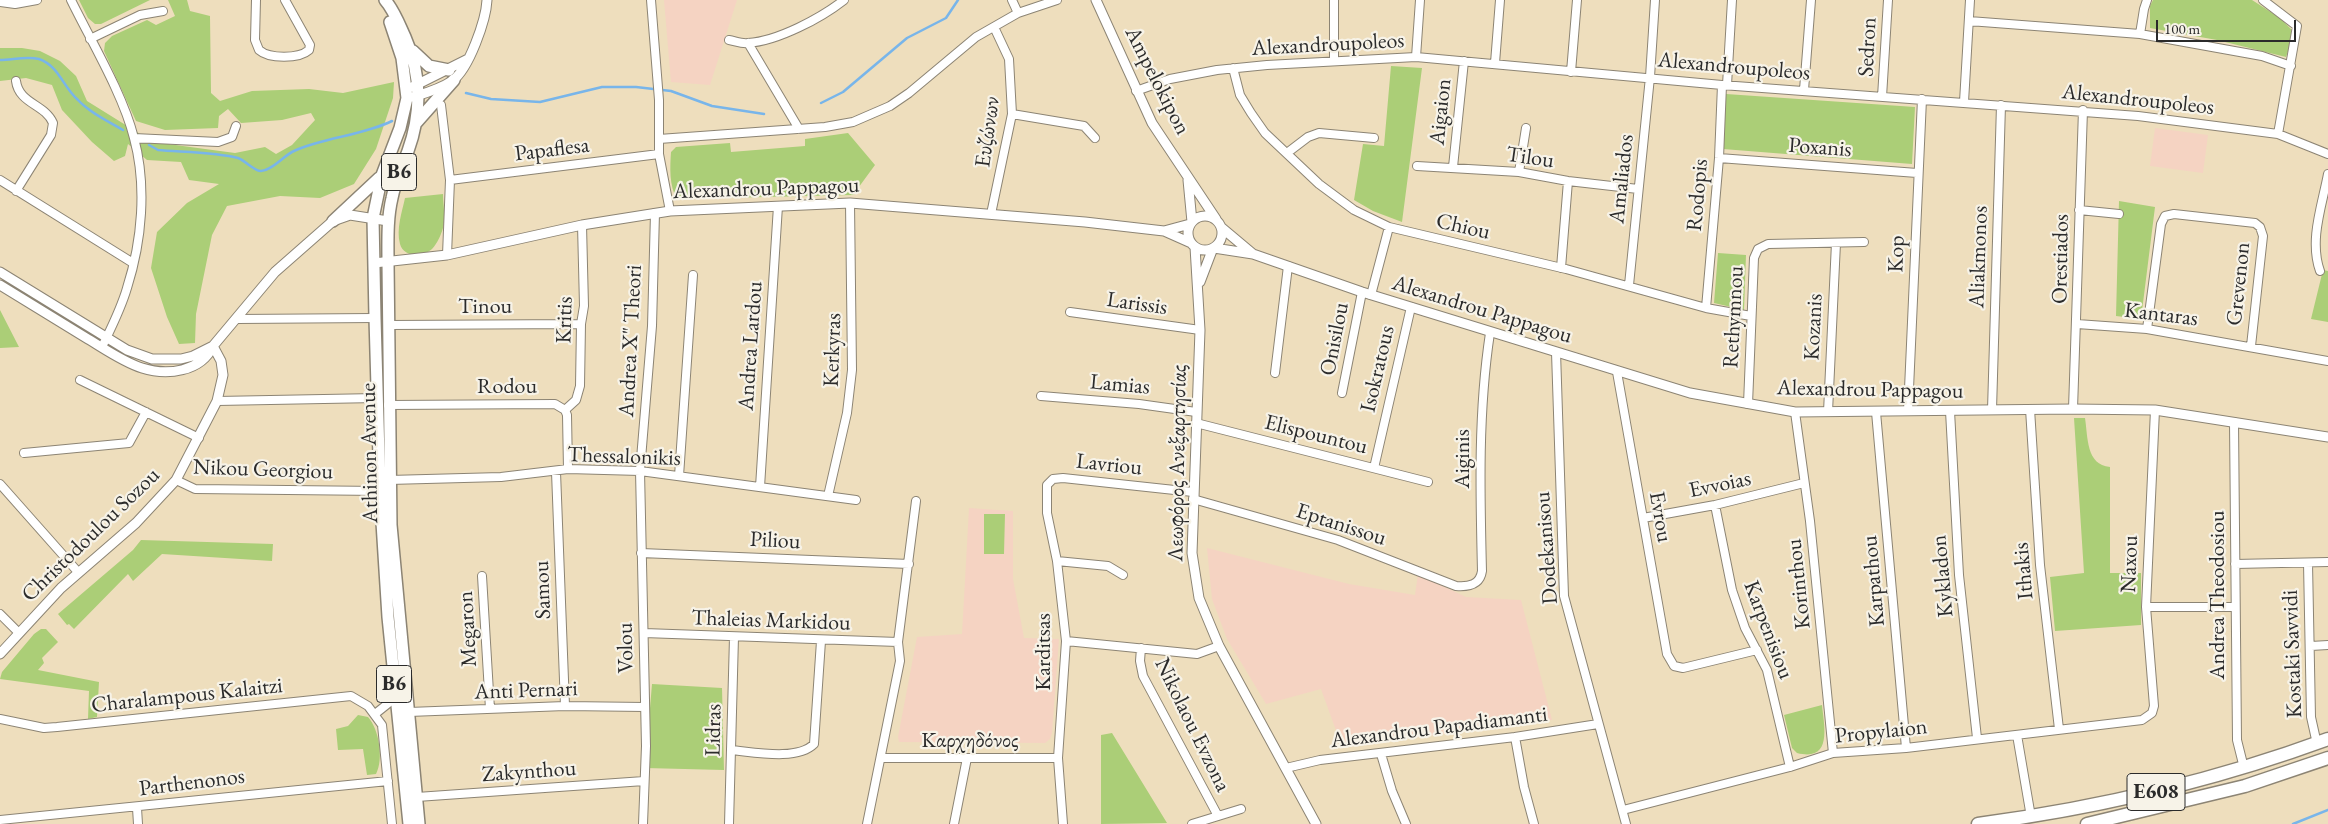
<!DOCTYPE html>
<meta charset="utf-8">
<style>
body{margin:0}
#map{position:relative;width:2328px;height:824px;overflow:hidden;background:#eedebd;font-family:"EB Garamond",serif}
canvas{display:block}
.scale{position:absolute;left:2156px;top:20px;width:140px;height:22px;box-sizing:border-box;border:2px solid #2b2b2b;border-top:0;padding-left:6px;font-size:15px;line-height:18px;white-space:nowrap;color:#2b2b2b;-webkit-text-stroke:4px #f7f3e8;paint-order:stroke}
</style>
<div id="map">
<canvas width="2328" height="824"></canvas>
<div class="scale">100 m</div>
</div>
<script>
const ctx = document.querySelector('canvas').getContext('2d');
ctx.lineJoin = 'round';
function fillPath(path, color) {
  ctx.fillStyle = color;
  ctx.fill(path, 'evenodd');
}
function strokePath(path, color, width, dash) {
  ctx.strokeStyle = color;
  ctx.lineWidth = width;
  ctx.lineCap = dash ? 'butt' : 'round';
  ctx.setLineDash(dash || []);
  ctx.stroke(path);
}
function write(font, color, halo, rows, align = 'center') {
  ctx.font = font + ' "EB Garamond",serif';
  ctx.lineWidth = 4.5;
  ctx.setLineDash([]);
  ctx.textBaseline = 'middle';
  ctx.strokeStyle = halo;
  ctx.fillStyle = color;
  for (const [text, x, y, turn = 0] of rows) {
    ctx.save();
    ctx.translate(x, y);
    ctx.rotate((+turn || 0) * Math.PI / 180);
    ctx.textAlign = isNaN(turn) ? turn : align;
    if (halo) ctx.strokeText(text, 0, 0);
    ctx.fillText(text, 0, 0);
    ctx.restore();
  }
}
fillPath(new Path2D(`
 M664,0H737L710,85L671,82Z
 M2155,128L2208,135L2203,173L2150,166Z
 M969,508L1013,511V579L1024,638L1059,639L1052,733L1050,739L1045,743L899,742L898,737L917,637L962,634Z
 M1207,548L1349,584L1415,595L1418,574L1466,597L1521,600L1552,720L1342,747L1321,689L1266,704L1227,639L1212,599Z`), '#f5d3c2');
fillPath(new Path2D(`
 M79,0H150L101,24H95L88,18Z
 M168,0H187L190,11L210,16L211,93L220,101L252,91L309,89L343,93L394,82L393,98L376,149L354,184L320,198L280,196L227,206L212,235L196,314L195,343L179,344L167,317L151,268L157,232L187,203L219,184L189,180L181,162L147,160L128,144L125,156L114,161L92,142L62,110L52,85L26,78L0,81V48H22L40,51L60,61L76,76L87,101L153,142L235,153L265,147L276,154L292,145L315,120L311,113L282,120L241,123L228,109L219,116L218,128L165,130L136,121L104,51L105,43L112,36L147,20L156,25L175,16Z
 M2153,0H2252L2280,18L2291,29V43L2286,57L2217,40L2150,28V6Z
 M1391,66L1422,68L1402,222L1373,211L1354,200L1363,144L1384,146Z
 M1726,94L1915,107L1912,164L1723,149Z
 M848,133L875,165L853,195L677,199C669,186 670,167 671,152L676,147L730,143L731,152L805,146V139Z
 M443,194C443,204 446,218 443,228C441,235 437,244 432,249C423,257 404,258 400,244C396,229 402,212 405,198Z
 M2119,201L2155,207L2141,319L2116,316Z
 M1718,253L1746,255L1744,310L1714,303Z
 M2323,270L2328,271V322L2311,319Z
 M0,310L19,347L0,348Z
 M2074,418H2085C2088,437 2086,465 2110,467V573H2141V625L2055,631L2050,577L2084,573Z
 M984,514H1005L1004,554H984Z
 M141,540L273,544L272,561L162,554L133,581L128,574L74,629L69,624L67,625L58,614L133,550Z
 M41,629H46L58,642L42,658L44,663L38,670L99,682L97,717L88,719L89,691L0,679L2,672L34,634Z
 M652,684L722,688L724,770L645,768Z
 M1822,705C1824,726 1833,762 1797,753L1792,748L1784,715Z
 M358,715L368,717C379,729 384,759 376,774L367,775L363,749L338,750L336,729L348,726Z
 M1112,733L1167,823L1101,824V735Z`), '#abce77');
strokePath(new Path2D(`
 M0,60C12,60 26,56 39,59C59,66 63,87 78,100C90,113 108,121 123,130
 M466,93L491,99L540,102L602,87H636L671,91L712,106L764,114
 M821,103L843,92L907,38L946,18L958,0
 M149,145L158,150C181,152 217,152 238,158C246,161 254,171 261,171C273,170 283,156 294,151C325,137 361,136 392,121
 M2293,824L2328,810`), '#78b5ea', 2.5);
const minor = new Path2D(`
 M71,0C91,41 123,94 134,138C147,186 142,241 127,288C121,309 111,328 102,347
 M256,0L255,40L259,50C269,59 299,59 309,50L310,45L285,0
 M651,0L659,100V154L670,211
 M1012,0L1018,13
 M2263,0L2297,26L2278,134
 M0,2L15,4L37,0
 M1969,21L2140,34L2262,56L2291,66
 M2140,34L2144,9L2147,0
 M90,39L140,15L163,11
 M729,40C735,41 742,44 748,43C778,41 821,18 844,0
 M748,43L799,129
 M1416,57L1420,0
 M1334,60V0
 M1495,63L1500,0
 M1233,68L1240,95L1251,113L1265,133L1319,184L1354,210L1389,227L1566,269L1706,308L1751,316
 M1571,72L1577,0
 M16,81C19,104 45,104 53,123L51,135L16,191
 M1727,85L1732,0
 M1804,90L1811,0
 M1136,91L1170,79L1217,70L1267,65L1416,57L1722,85L2138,116L2278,134L2328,154
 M1882,97L1888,0
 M1964,102L1970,0
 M441,105L450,180L447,255
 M1012,114L1084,126L1095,138
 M134,138L218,142L232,137L236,126
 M659,139L825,127L853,122L890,106L909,93L976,37L1018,13L1057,0
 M1287,153L1308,137L1319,133L1374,138
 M1719,158L1917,173
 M1417,166L1519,172L1568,181L1638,189
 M1453,167L1464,61
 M1519,172L1526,128
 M0,180L133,263
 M450,180L659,154
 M2079,210L2119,214
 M991,214L1012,114L1009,59L994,27
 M1561,268L1568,181
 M2320,271C2309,240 2322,206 2328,174
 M1629,285L1650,77L1655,0
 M1371,295L1389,227
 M1706,308L1719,158L1722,85
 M1070,312L1200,330
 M237,319L375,318
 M2077,324L2147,329L2328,361
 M389,325L581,324
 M2147,329L2161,224L2165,216L2174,214L2255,223L2260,227L2263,236L2251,346
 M1556,352L1564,596L1626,824
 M1617,372L1667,654L1674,666L1683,668L1757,650
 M1275,373L1288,266
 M80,380L199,438
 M1342,393L1362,292
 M1041,396L1139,404L1196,412
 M217,401L377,398
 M1748,404L1754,258L1758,249L1768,244L1864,242
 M388,405L555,404L565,410L567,415L568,469
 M2030,409L2040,565L2059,729
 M2073,409L2083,110
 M565,410L576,400L580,386L581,324L584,306L582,225
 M1992,410L2001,105
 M1908,411L1922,99
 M1950,411L1959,575L1977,738
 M1795,412L1810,521L1833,753
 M1828,412L1836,243
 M1876,412L1906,748
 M2234,422L2237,740L2244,768
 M1196,423L1428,482
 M24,453L129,443L146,412
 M1374,468L1411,307
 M556,472L565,706
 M679,476L693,275
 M176,480L195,489L380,491
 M389,480L501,477L568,469L640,471L856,500
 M0,484L78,572
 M760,487L778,206
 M828,496L847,413L852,370L850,203
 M1193,499L1338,540L1456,586C1469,587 1480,585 1482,571C1480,491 1478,412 1490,333
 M1715,505L1732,590L1745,628L1767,670L1790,767
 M1643,518L1715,505L1804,483
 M641,553L909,564
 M1057,561L1108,566L1123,575
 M2308,563L2311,717L2317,744
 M2235,564L2328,562
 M482,576L490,709
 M2146,607H2234
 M0,614L19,633
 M644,633L898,642
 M1066,641L1197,654L1219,646
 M2311,646L2328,645
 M1141,648L1140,661L1143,676L1218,816
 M409,712L565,706L645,707
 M375,714L395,698
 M0,719L44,728L57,727L351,696L368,706L382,725L392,824
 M2017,735L2031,817
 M1515,737L1524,787L1534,824
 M731,750C754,752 797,761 814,744L821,641
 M1381,754L1392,791L1406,824
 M882,758H1058
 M1286,768L1320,760L1515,737L1598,724
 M417,797L644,781
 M137,808L138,824
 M1623,810L1790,767L1833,753L1906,748L2142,720L2152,713L2154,706L2146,607L2155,410
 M0,820L388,781
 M643,824L646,746L640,471L652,326L655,213
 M729,824L734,637
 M867,824L900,661L898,642L916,501
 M954,824L967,758
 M1063,824L1058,758L1066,641L1057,561L1047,513V485L1053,479L1063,478L1193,492
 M1192,824L1241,809`);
const tertiary = new Path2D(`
 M1096,0L1152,123L1216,219
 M412,87L468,59
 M413,97C426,93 440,89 452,81C469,69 486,20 487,0
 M1188,180L1192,222
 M1188 233a17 17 0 1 1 34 0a17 17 0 1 1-34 0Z
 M1222,228L1253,254
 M1164,231L1190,224
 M1195,247L1200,330L1192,553L1199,598L1219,646L1316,824
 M1214,248L1253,254L1362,292L1690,393L1795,412L2073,409L2155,410L2328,437
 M374,263L447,255L582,225L670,211L850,203L1085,222L1164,231L1191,243
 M0,272L127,350L152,359H181L193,356L213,346L275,272L333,221L350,215L388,221
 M1200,282L1213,248
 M0,285C29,303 59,321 88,339C105,349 123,362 142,368C167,376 201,372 213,346
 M0,654L61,588L136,523L176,480L217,401L223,375L221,361L213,346`);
const primary = new Path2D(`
 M385,0C394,10 399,24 405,37C422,75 422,112 408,151C402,167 395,182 392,198C387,219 388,241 388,263L391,525L419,824
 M390,22L402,58L407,98L400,128L382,175L373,218L375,318L380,491L388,617L409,824
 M413,51L429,66L449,70
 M416,123L454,80
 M333,221L379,178`);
const trunk = new Path2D(`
 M1978,824C2098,808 2214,781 2328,739
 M2087,824L2245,786L2328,758`);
strokePath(minor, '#8c8474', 10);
strokePath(tertiary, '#8c8474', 11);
strokePath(primary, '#8c8474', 14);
strokePath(trunk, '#8c8474', 15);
strokePath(minor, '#fff', 8);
strokePath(tertiary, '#fff', 9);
strokePath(primary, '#fff', 11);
strokePath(trunk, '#fff', 12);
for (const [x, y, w] of [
 [399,172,35],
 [394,684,35],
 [2156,792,58]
]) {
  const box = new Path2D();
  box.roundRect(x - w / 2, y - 18.5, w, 37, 4);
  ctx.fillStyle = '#f7f3e8';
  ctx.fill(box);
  strokePath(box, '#2b2b2b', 1);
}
write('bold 21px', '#2b2b2b', null, [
 ["B6",399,172],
 ["B6",394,684],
 ["E608",2156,792]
]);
write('22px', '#2b2b2b', '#f7f3e8', [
 ["Alexandroupoleos",1328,45,-3],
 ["Sedron",1868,47,-87],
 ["Alexandroupoleos",1734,67,5],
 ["Ampelokipon",1157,81,63],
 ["Alexandroupoleos",2138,100,6],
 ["Aigaion",1441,112,-84],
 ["Ευζώνων",988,132,-82],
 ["Poxanis",1820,148,4],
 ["Papaflesa",552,150,-7],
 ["Tilou",1530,158,8],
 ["Amaliados",1622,179,-84],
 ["Alexandrou Pappagou",766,189,-2],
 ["Rodopis",1698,195,-85],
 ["Chiou",1463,227,13],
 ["Kop",1897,254,-88],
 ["Aliakmonos",1979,257,-88],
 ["Orestiados",2061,259,-89],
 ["Grevenon",2239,284,-84],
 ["Larissis",1137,304,8],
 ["Tinou",485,307],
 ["Alexandrou Pappagou",1482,310,17],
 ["Kantaras",2161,315,7],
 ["Rethymnou",1734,317,-87],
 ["Kritis",565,320,-88],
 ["Kozanis",1814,327,-87],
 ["Onisilou",1335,339,-79],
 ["Andrea X\" Theori",631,341,-87],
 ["Andrea Lardou",751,346,-86],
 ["Kerkyras",833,350,-88],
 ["Isokratous",1378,369,-77],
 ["Lamias",1120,385,5],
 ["Rodou",507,387],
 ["Alexandrou Pappagou",1870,390,1],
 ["Elispountou",1316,435,14],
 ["Athinon Avenue",370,453,-91],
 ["Thessalonikis",624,457,2],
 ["Aiginis",1463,459,-90],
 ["Λεωφόρος Ανεξαρτησίας",1178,463,-89],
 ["Lavriou",1109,465,6],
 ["Nikou Georgiou",263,470,2],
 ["Evvoias",1720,485,-12],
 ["Evrou",1660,517,80],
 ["Eptanissou",1341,525,18],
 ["Christodoulou Sozou",91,535,-44],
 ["Piliou",775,541,3],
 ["Dodekanisou",1547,548,-94],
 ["Naxou",2130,564,-88],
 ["Ithakis",2024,571,-95],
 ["Kykladon",1943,576,-95],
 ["Karpathou",1874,581,-95],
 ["Korinthou",1799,584,-96],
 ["Samou",543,590,-92],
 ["Andrea Theodosiou",2218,595,-90],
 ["Thaleias Markidou",771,621,2],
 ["Megaron",468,629,-93],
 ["Karpenisiou",1768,630,69],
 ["Volou",626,648,-91],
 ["Karditsas",1044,652,-90],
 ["Kostaki Savvidi",2293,654,-92],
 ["Anti Pernari",526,691,-2],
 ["Charalampous Kalaitzi",187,696,-6],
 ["Nikolaou Evzona",1192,725,64],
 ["Alexandrou Papadiamanti",1439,728,-7],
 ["Lidras",714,730,-89],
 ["Propylaion",1881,732,-6],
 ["Καρχηδόνος",970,741],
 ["Zakynthou",529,772,-4],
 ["Parthenonos",192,783,-7]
]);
</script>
